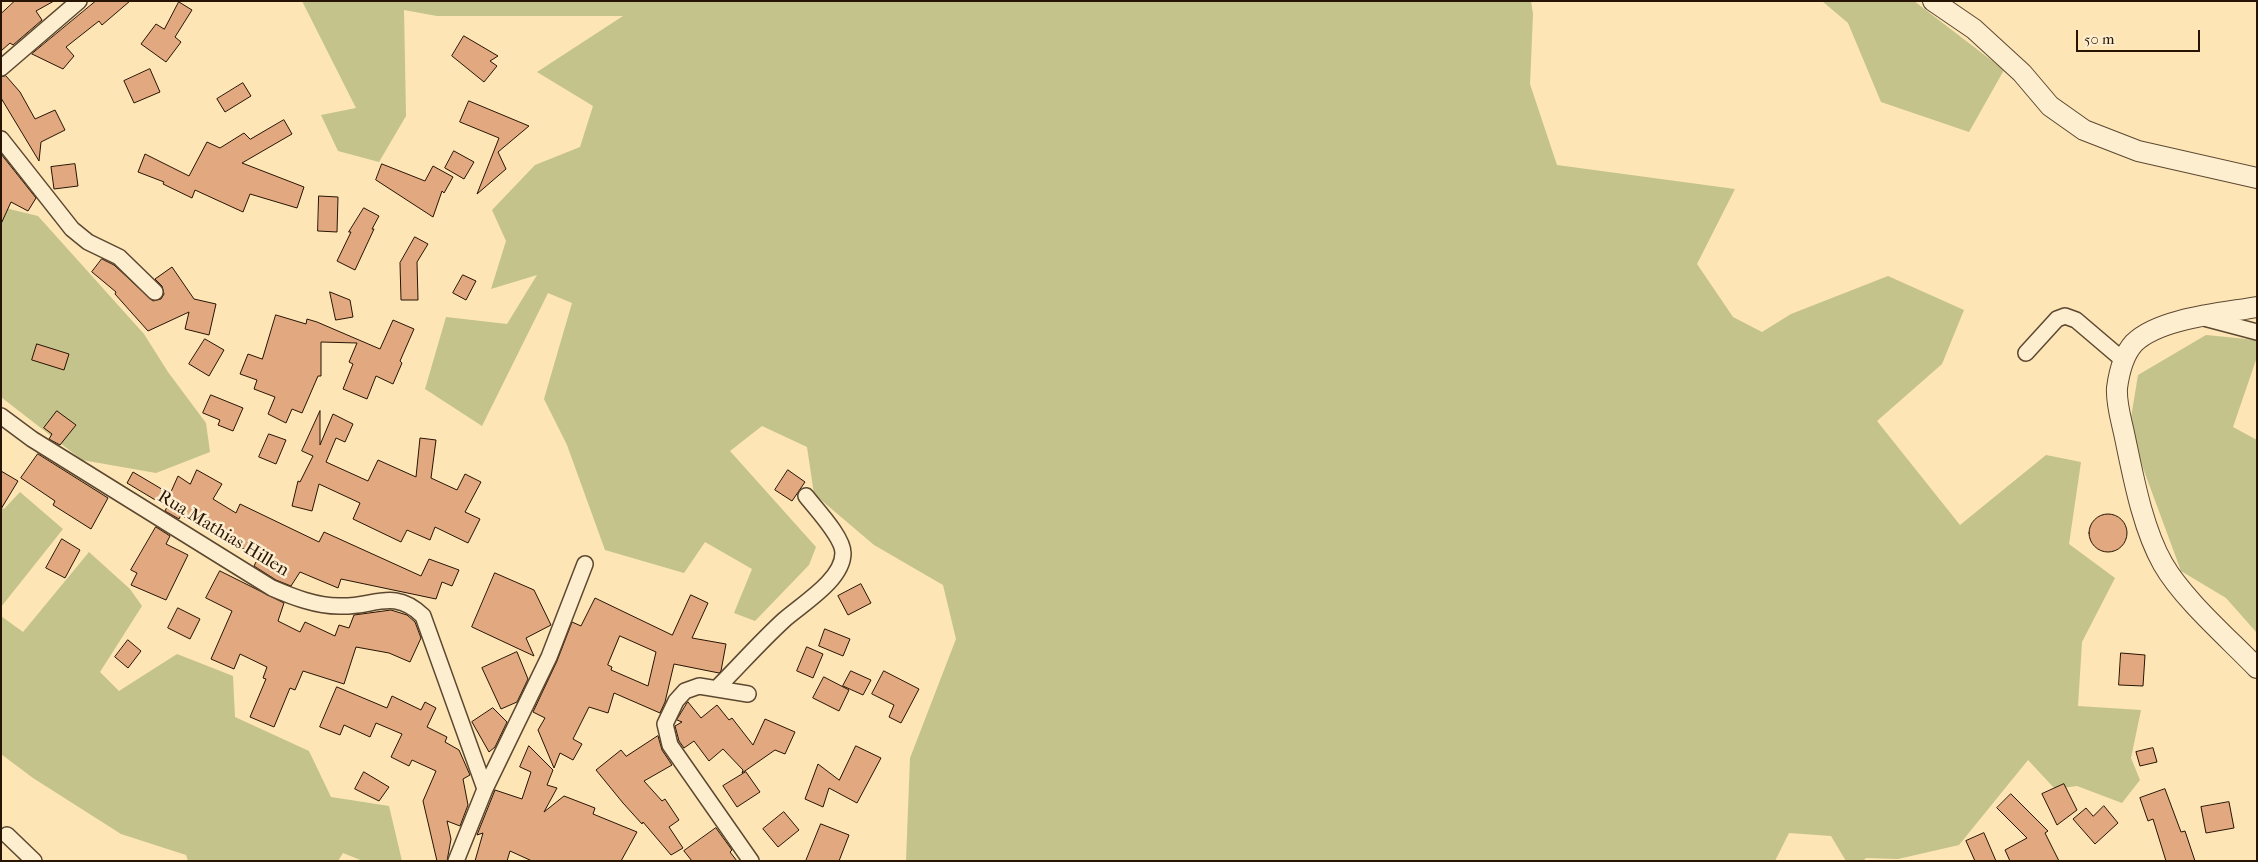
<!DOCTYPE html>
<style>
body{margin:0}
#map{position:relative;width:2258px;height:862px;overflow:hidden;background:#fde5b6;font-family:"IM FELL French Canon",serif}
canvas{display:block}
.frame{position:absolute;inset:0;border:2px solid #271403;pointer-events:none}
.scale{position:absolute;left:2076px;top:30px;width:124px;height:22px;box-sizing:border-box;border:2px solid #271403;border-top:0;padding-left:6px;font-size:15px;line-height:18px;white-space:nowrap;color:#271403;-webkit-text-stroke:4px #feeed0;paint-order:stroke}
</style>
<div id="map">
<canvas width="2258" height="862"></canvas>
<div class="frame"></div>
<div class="scale">50 m</div>
</div>
<script>
const ctx = document.querySelector('canvas').getContext('2d');
ctx.lineJoin = 'round';
function fillPath(path, color) {
  ctx.fillStyle = color;
  ctx.fill(path, 'evenodd');
}
function strokePath(path, color, width, dash) {
  ctx.strokeStyle = color;
  ctx.lineWidth = width;
  ctx.lineCap = dash ? 'butt' : 'round';
  ctx.setLineDash(dash || []);
  ctx.stroke(path);
}
function write(font, color, halo, rows, align = 'center') {
  ctx.font = font + ' "IM FELL French Canon",serif';
  ctx.lineWidth = 5;
  ctx.setLineDash([]);
  ctx.textBaseline = 'middle';
  ctx.strokeStyle = halo;
  ctx.fillStyle = color;
  for (const [text, x, y, turn = 0] of rows) {
    ctx.save();
    ctx.translate(x, y);
    ctx.rotate((+turn || 0) * Math.PI / 180);
    ctx.textAlign = isNaN(turn) ? turn : align;
    if (halo) ctx.strokeText(text, 0, 0);
    ctx.fillText(text, 0, 0);
    ctx.restore();
  }
}
fillPath(new Path2D(`
 M302,1H1531L1533,14L1530,84L1557,165L1735,189L1697,264L1733,317L1762,332L1791,314L1888,276L1964,310L1942,364L1877,421L1960,525L2046,455L2081,462L2069,544L2115,578L2082,642L2078,706L2141,710L2131,758L2140,780L2122,803L2077,786L2055,789L2028,760L1959,845L1898,859L1866,858L1863,861H1846L1831,836L1789,833L1775,861H906L910,758L956,639L943,585L874,545L814,494L807,447L762,426L730,451L816,547L809,565L755,621L734,613L752,569L705,542L684,573L605,550L567,445L544,399L572,303L548,293L482,426L425,389L446,317L507,324L537,275L491,289L506,241L492,210L535,165L580,147L593,106L537,72L623,16H437L404,10L406,116L379,162L338,151L321,115L356,108Z
 M1822,1H1914L2004,70L1969,132L1881,102L1848,23Z
 M1,207L38,216L144,334L168,372L206,423L210,452L156,473L82,460L1,397Z
 M2206,335L2257,340V357L2233,427L2257,440V633L2226,598L2181,571L2129,430L2138,375Z
 M20,492L63,529L1,607V507L4,509Z
 M89,552L130,589L142,606L100,672L119,691L177,654L233,676L235,717L309,751L331,797L389,806L402,861H363L343,853L338,861H188L186,855L121,834L33,778L1,754V616L23,632Z`), '#c3c38b');
const building = new Path2D(`
 M15,1H54L36,11L42,20L13,45L10,43L1,51V14Z
 M96,1H130L102,25L99,21L66,47L74,56L63,69L32,54Z
 M179,2L192,10L175,37L181,42L166,62L141,44L156,24L164,29Z
 M464,36L498,56L490,61L497,66L484,82L452,56Z
 M150,69L160,92L134,103L124,81Z
 M6,76L20,92L35,119L55,110L65,130L41,142L39,161L1,98V77Z
 M243,83L251,96L225,112L217,99Z
 M469,101L529,126L498,152L506,169L477,194L499,138L460,122Z
 M284,120L292,134L242,163L304,187L297,208L250,194L243,212L195,190L192,198L163,184L164,182L138,172L145,154L189,176L207,142L220,148L244,133L250,139Z
 M454,151L474,162L464,179L445,168Z
 M1,154L36,198L28,211L11,202L1,224Z
 M75,164L78,186L54,189L51,167Z
 M382,164L425,181L433,166L453,177L444,193L442,191L433,217L376,180Z
 M319,196L338,197L337,232L318,231Z
 M364,208L379,216L372,229H374L355,270L337,261L351,232H349Z
 M415,237L428,244L417,262L418,300H401L400,263Z
 M102,259L114,265L153,301L161,299L164,294L162,286L155,279L172,267L194,299L216,304L209,335L185,329L189,312L148,331L115,294L116,292L92,272Z
 M463,275L476,281L466,300L453,293Z
 M330,292L350,300L353,317L336,320Z
 M276,315L306,324L307,319L317,322L380,349L393,320L414,329L400,361L402,363L393,384L376,376L367,399L343,389L353,364L349,362L357,343L321,342V376H318L302,413L292,409L286,423L268,414L275,397L254,389L257,380L240,374L248,354L262,359Z
 M205,339L224,350L209,376L189,364Z
 M37,344L69,354L64,370L32,360Z
 M211,395L243,408L233,431L218,425L220,420L203,413Z
 M57,411L76,425L60,445L49,439L52,434L44,428Z
 M320,411V445L333,414L353,424L345,442L336,438L326,462L368,481L378,460L416,477L420,438L436,440L431,478L457,490L465,474L481,482L465,512L480,519L468,543L435,527L430,540L407,530L401,542L353,519L360,503L319,484L312,511L292,506L298,481L300,482L313,456L302,451Z
 M269,434L286,440L276,464L259,457Z
 M38,454L108,498L91,529L53,505L55,501L21,478Z
 M197,470L222,484L213,499L236,513L240,504L319,542L324,532L421,576L429,559L459,570L452,586L442,582L436,599L341,579L338,588L300,572L291,586L276,580L254,566L259,556L212,534L181,515L179,519L165,511L167,507L127,483L133,472L170,494L178,476L190,484Z
 M788,470L805,482L792,501L775,490Z
 M1,471L18,481L1,509Z
 M2089 533a19 19 0 1 1 38 0a19 19 0 1 1-38 0Z
 M156,527L170,536L166,544L188,555L166,600L131,585L137,573L131,570Z
 M62,539L80,550L65,578L46,568Z
 M220,571L284,603L278,621L300,632L305,622L335,636L339,625L349,628L354,615L391,610L407,615L415,622L421,638L410,662L389,653L356,647L344,684L303,671L295,690L290,688L274,727L250,717L266,679L263,678L267,667L240,654L234,669L211,659L232,611L206,598Z
 M495,573L534,590L551,625L526,638L534,656L472,627Z
 M861,584L871,603L848,615L838,596Z
 M691,595L708,603L692,638L726,644L721,671L719,673L674,664L665,702L660,713L614,693L608,713L589,707L573,739L582,744L573,760L560,753L554,768L538,730L545,718L533,712L557,661L572,622L581,626L595,598L672,635ZM620,636L656,652L648,686L611,670L612,667L608,665Z
 M178,608L200,619L190,639L168,628Z
 M825,629L850,639L843,656L819,646Z
 M128,640L141,651L128,668L115,657Z
 M807,647L823,654L813,678L797,671Z
 M517,652L528,679L517,702L501,709L482,668Z
 M2121,653L2145,655L2143,686L2119,685Z
 M851,671L871,680L863,695L843,686Z
 M884,671L919,689L901,723L889,717L894,705L872,694Z
 M824,677L849,690L839,711L813,698Z
 M337,687L387,708L392,696L421,710L425,702L436,708L427,727L447,737L445,742L459,750L470,775L463,779L468,805L460,826L447,821L451,839L447,861H437L423,801L436,771L412,760L409,766L391,757L402,734L376,723L370,737L344,725L340,735L320,727Z
 M688,702L701,718L717,705L729,720L732,718L753,745L765,719L795,732L785,754L775,750L742,773L743,770L723,749L709,761L694,741L684,748L679,741L675,726L682,722L677,720Z
 M493,708L507,722L495,747L489,752L472,722Z
 M658,736L662,750L672,765L644,781L662,801L665,799L679,820L669,827L683,848L671,855L643,822L642,824L623,803L596,770L621,750L626,756Z
 M529,746L553,770L547,785L557,788L544,812L564,796L595,808L593,814L637,832L621,861H532L510,851L507,861H475L483,833L477,835L495,790L522,799L531,772L520,767Z
 M856,746L881,758L857,803L829,788L823,807L805,799L818,764L839,780Z
 M2153,748L2157,762L2140,766L2136,752Z
 M364,772L389,787L379,801L355,789Z
 M746,772L760,792L737,807L723,786Z
 M2064,784L2077,810L2057,825L2042,794Z
 M2165,789L2181,832L2185,831L2195,861H2166L2153,819L2148,821L2140,798Z
 M2011,794L2048,831L2045,833L2059,861H2010L2005,850L2027,838L1997,808Z
 M2229,802L2234,828L2206,833L2201,807Z
 M2104,806L2118,823L2095,844L2073,819L2086,808L2093,816Z
 M784,812L799,830L778,847L763,829Z
 M821,824L849,835L839,861H806Z
 M716,828L732,850L730,852L737,861H692L684,851Z
 M1984,833L1996,861H1975L1966,841Z`);
fillPath(building, '#e2a980');
strokePath(building, '#271403', 1);
const minor = new Path2D(`
 M1,68L79,1
 M1,139L72,229L88,242L119,257L155,292
 M2204,318L2257,332
 M2026,353L2057,319L2065,316L2076,320L2123,360
 M1,416L32,439L272,588C293,597 316,606 339,606C373,608 393,587 423,616L485,789
 M716,689C739,666 760,642 784,620C802,604 843,580 843,553C843,537 816,509 806,496
 M748,694L699,686L685,691L676,701L665,724L670,745L751,861
 M7,835L34,861
 M456,861L485,789L549,657L585,564`);
const tertiary = new Path2D(`
 M1933,1L1974,29L2022,73L2050,106L2084,130L2138,151L2257,178
 M2257,307C2223,313 2159,318 2134,343C2124,354 2119,373 2117,388C2116,403 2121,419 2124,433C2133,475 2142,527 2163,564C2183,599 2228,638 2257,668`);
strokePath(minor, '#5c4830', 18);
strokePath(tertiary, '#5c4830', 22);
strokePath(minor, '#feeed0', 15);
strokePath(tertiary, '#feeed0', 20);
write('18px', '#271403', '#feeed0', [
 ["Rua Mathias Hillen",223,534,31]
]);
</script>
